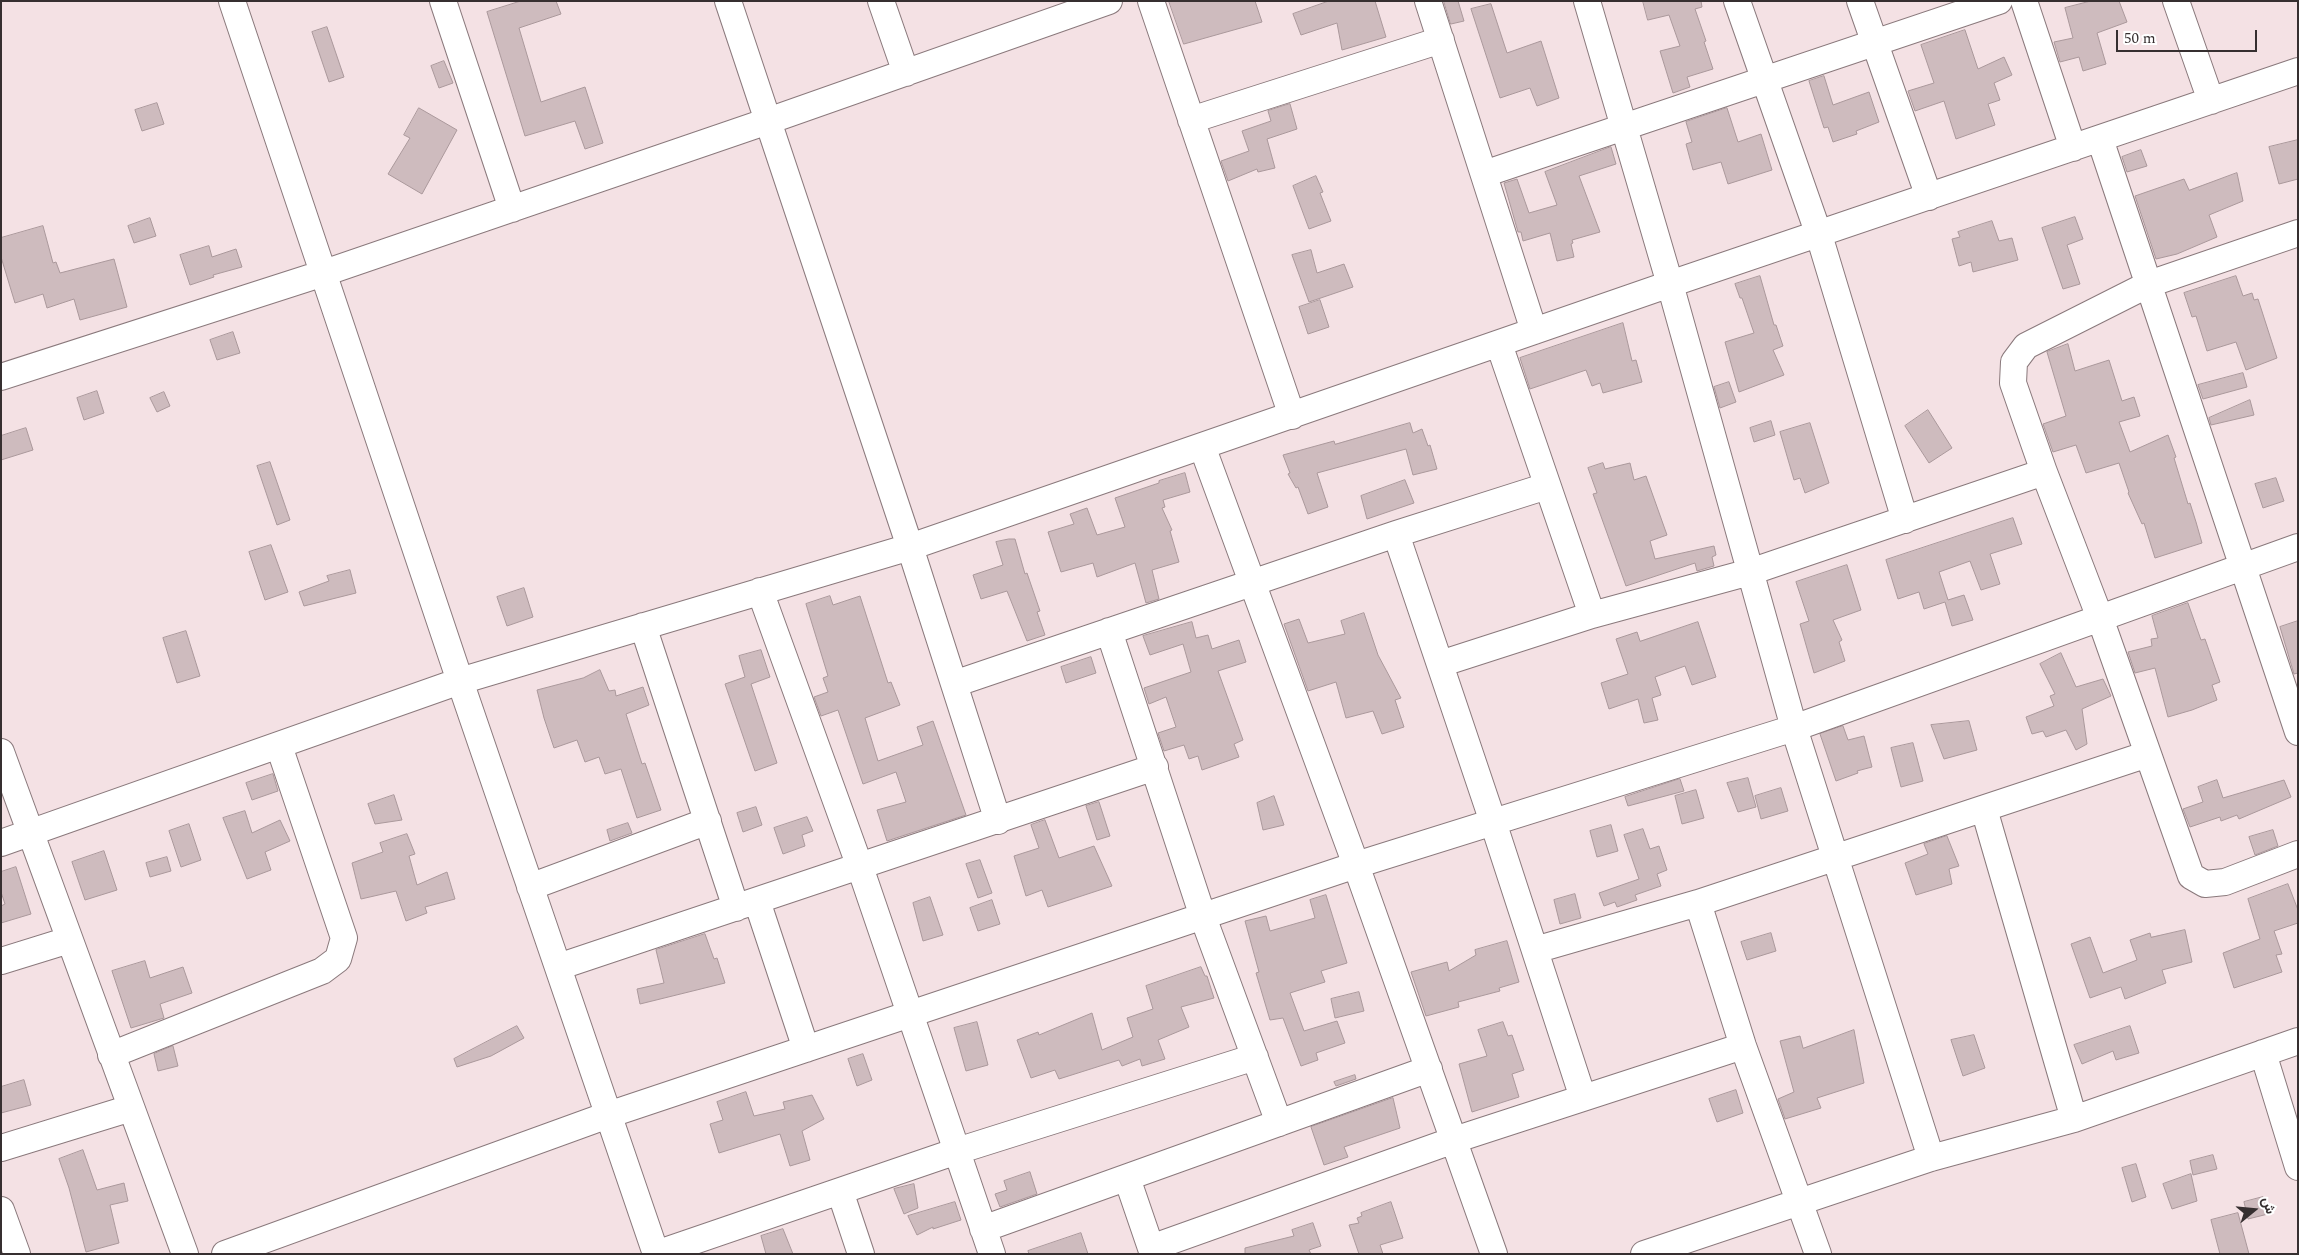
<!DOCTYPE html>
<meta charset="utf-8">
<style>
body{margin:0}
#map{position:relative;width:2299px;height:1255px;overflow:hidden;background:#f4e1e4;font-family:Spectral,Vazirmatn,serif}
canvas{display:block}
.frame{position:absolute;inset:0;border:2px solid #362f30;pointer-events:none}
.north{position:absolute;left:2229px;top:1185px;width:50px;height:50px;-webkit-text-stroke:4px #fff;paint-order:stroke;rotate:73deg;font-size:14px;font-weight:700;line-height:20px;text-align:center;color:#362f30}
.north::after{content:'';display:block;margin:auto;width:18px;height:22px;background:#362f30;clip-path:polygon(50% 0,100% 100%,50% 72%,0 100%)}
.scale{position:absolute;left:2116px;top:30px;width:141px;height:22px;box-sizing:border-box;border:2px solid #362f30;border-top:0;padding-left:6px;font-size:15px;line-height:18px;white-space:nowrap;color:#362f30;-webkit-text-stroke:4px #fff;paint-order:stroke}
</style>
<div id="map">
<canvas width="2299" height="1255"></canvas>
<div class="frame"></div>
<div class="north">ش</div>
<div class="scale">50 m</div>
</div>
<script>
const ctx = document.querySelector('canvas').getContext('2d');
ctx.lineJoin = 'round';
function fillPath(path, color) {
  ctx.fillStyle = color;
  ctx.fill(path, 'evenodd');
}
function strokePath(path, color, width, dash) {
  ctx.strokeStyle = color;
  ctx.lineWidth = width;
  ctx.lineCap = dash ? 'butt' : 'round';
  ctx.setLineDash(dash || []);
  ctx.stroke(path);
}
const building = new Path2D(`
 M521,1H556L561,14L519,28L541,102L585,87L603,143L585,149L575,121L525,136L487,12Z
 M1169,1H1255L1262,22L1184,44Z
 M1329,1H1375L1386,37L1342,50L1337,23L1301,35L1293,14Z
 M1444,1H1458L1464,21L1451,24Z
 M1643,1H1701L1702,7L1695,9L1706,41L1704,42L1713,69L1687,77L1690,87L1673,93L1660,51L1680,46L1669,15L1648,20Z
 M2091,1H2119L2127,22L2097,33L2106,64L2083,71L2079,57L2060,62L2054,42L2073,38L2065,8Z
 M1491,4L1507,53L1541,41L1559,98L1537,106L1530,88L1500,98L1471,9Z
 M327,27L344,77L329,82L312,32Z
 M1965,30L1978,69L2004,57L2012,75L1994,83L2000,100L1988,104L1995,125L1956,139L1944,101L1915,111L1908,91L1934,83L1921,45Z
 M444,61L453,83L439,88L431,66Z
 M1824,76L1833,105L1869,92L1879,122L1856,131L1857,134L1833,142L1828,127L1824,128L1809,81Z
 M157,103L164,124L142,131L135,110Z
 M1290,104L1297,129L1267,139L1275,168L1258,172L1257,169L1228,181L1221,161L1249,151L1242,131L1271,121L1268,111Z
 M419,108L457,130L422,194L388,174L410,138L404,135Z
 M1727,108L1738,142L1761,134L1772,170L1728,184L1721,162L1693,170L1686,144L1692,142L1686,122Z
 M2298,140V179L2279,184L2269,147Z
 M1611,147L1616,164L1579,176L1600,232L1572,240L1573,243L1571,244L1574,257L1557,261L1550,233L1523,241L1521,232H1518L1504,183L1517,179L1529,213L1557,205L1545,172Z
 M2141,150L2147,166L2127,172L2122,157Z
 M2237,173L2243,201L2209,215L2217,237L2177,254L2156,259L2135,196L2184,179L2189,190Z
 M1316,176L1323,192L1320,193L1331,221L1309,229L1293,186Z
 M2075,217L2083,239L2067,245L2080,284L2063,289L2042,228Z
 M150,218L156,236L134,243L128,226Z
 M1992,221L1999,241L2012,238L2018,260L1973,272L1971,262L1959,266L1952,239L1960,237L1958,232Z
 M43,226L53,263L56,262L60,273L114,259L127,307L80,320L74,299L47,308L43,294L15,303L1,257V238Z
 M209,246L212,257L236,249L242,267L213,275L214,277L190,285L180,255Z
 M1311,250L1317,273L1344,264L1353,287L1309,302L1292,255Z
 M1760,276L1774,325H1776L1783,346L1773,350L1784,375L1739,392L1725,342L1754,333L1742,298H1740L1735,284Z
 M2236,276L2243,296L2252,293L2254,300L2258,299L2277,358L2246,370L2236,342L2207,351L2196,316L2192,317L2184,293Z
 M1320,300L1329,327L1308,334L1299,307Z
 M1623,323L1632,361L1636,360L1642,382L1603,393L1600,383L1592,386L1586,370L1530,389L1520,358Z
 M233,332L240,353L217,360L210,340Z
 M2068,344L2075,371L2109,360L2122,401L2134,397L2140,416L2119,422L2130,452L2168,435L2176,457L2174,458L2188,504L2190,503L2196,522L2202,543L2155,558L2144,523L2142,524L2128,493L2129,492L2119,463L2086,473L2076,445L2053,452L2043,424L2066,416L2047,352Z
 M2243,373L2247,387L2203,399L2198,385Z
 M1729,382L1736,402L1720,408L1714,387Z
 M97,391L104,413L84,420L77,398Z
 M164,392L170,406L157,412L150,398Z
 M2250,400L2254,415L2211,425L2209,418Z
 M1928,410L1952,448L1929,463L1905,426Z
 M1771,421L1775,435L1754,442L1750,428Z
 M1410,423L1413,433L1422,429L1428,446L1430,445L1437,469L1413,475L1406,449L1317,473L1328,507L1308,514L1298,487L1296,488L1288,474L1290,473L1283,455L1334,441L1335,444Z
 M1810,423L1829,483L1805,493L1800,478L1794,480L1780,432Z
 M26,428L33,450L1,460V436Z
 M270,462L290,520L277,525L257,466Z
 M1603,463L1605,469L1630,463L1634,480L1646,476L1667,535L1650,541L1655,559L1714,546L1716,555L1712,557L1714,566L1697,571L1695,563L1626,586L1593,494L1597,493L1588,468Z
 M1185,473L1190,492L1163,500L1165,507L1162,508L1172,530L1170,531L1179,562L1152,570L1159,599L1146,603L1135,563L1097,577L1093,563L1061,572L1048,532L1074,524L1070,514L1087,508L1097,535L1125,527L1115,498L1159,483V481Z
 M2276,478L2284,501L2263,508L2255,484Z
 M1405,480L1414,503L1367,519L1361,496Z
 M2013,518L2022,544L1990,554L2000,584L1981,590L1970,561L1939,572L1948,600L1964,595L1973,620L1952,626L1945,602L1924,609L1919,592L1898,599L1886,560Z
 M1009,539H1015L1025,574L1027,573L1040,611L1037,612L1045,635L1027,641L1007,591L981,599L973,575L1003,565L996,542Z
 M271,545L288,592L265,600L249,552Z
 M1847,565L1861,610L1833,620L1842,640L1839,642L1845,661L1814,673L1800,624L1809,621L1796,582Z
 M350,570L356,593L304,606L299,592L329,581L327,576Z
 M524,588L533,617L507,626L497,597Z
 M830,596L833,605L860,596L888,683L891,682L900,705L865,718L878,761L923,745L917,727L933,721L966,815L887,841L877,810L906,802L896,772L863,784L838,710L821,716L814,697L828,692L823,678L828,676L806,604Z
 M2188,603L2201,640L2205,639L2220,682L2212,685L2217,700L2192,710L2168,717L2155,668L2135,673L2128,652L2152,646L2151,639L2158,638L2152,616Z
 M1364,613L1378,655L1401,698L1395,700L1404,727L1382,734L1373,711L1346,718L1336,682L1308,691L1284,624L1299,619L1308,643L1345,634L1341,621Z
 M2298,621V673L2294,674L2280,627Z
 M1192,622L1196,638L1208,635L1212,649L1239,640L1246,662L1218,671L1243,740L1234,744L1239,757L1202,770L1198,756L1189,759L1184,745L1164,751L1158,733L1176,727L1166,697L1149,704L1144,688L1191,672L1183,644L1150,655L1143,636Z
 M1698,622L1716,677L1692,685L1685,666L1655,677L1661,695L1652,698L1658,720L1644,723L1638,699L1609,709L1601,683L1628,674L1616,639L1637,632L1640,641Z
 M186,631L200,676L177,683L163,638Z
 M761,650L770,677L751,684L777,763L755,771L725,684L745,677L739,656Z
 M2061,653L2076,687L2103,679L2111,696L2082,709L2087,744L2076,750L2066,730L2046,737L2043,731L2032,734L2026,717L2054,706L2050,696L2055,694L2040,664Z
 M1091,657L1096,673L1066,683L1061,667Z
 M600,670L609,691L615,690L616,696L643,687L649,705L626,714L642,764L645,763L661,810L637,818L621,769L605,774L599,757L585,762L577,740L554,748L544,718L537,690L583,678Z
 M1969,721L1977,750L1944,759L1931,725Z
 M1843,726L1848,740L1864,736L1872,767L1857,771L1858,773L1836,781L1820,734Z
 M1913,743L1923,781L1901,787L1891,748Z
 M273,774L278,791L252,800L246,783Z
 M1748,778L1756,807L1738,812L1727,783Z
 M1680,779L1684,791L1628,806L1625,797Z
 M2217,780L2223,798L2284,780L2291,797L2239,819L2237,815L2221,821L2220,817L2190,827L2183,809L2203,802L2198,787Z
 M1781,788L1788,811L1761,819L1755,796Z
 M1696,790L1704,818L1682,824L1675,796Z
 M394,795L402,820L375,824L368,804Z
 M1274,796L1284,825L1263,830L1257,803Z
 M1099,802L1110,836L1097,840L1086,806Z
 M756,807L762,825L743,832L737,813Z
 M245,811L252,833L280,820L290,841L265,852L271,870L247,879L223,818Z
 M807,817L813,831L802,835L805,846L783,854L774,828Z
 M1045,820L1059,858L1094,846L1112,886L1048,907L1042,890L1026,896L1014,856L1039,848L1031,825Z
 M628,823L632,833L610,841L607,830Z
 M189,824L201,860L181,867L169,831Z
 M1611,825L1618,851L1597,857L1590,831Z
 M1643,829L1650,849L1659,846L1667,870L1657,874L1661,886L1635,895L1637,900L1617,907L1615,902L1604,906L1599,893L1639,879L1624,835Z
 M2273,830L2278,846L2255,855L2249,837Z
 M407,834L415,854L409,856L417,885L447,872L455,899L425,907L427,913L406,921L396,891L361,899L352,863L383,852L380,843Z
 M1947,836L1959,866L1949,869L1952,884L1916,895L1905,863L1928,854L1924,844Z
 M104,851L117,890L85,900L72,862Z
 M167,857L171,871L150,877L146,863Z
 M980,860L992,893L978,898L966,864Z
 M16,867L31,914L1,923V906L5,904L1,892V872Z
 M2288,884L2298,910V923L2274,931L2282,954L2276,955L2282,972L2234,988L2223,953L2260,939L2248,899Z
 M1575,894L1581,918L1560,924L1554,900Z
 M1326,895L1347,963L1321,971L1325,982L1290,993L1304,1031L1337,1021L1345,1043L1316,1053L1318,1060L1301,1066L1283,1018L1270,1020L1256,973L1259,972L1245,921L1266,916L1270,931L1315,918L1310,900Z
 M930,897L943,935L923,941L913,903Z
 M992,900L1000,924L978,931L970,908Z
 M2185,930L2192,962L2162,970L2166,983L2125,999L2121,987L2090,998L2071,944L2090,937L2103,973L2137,960L2130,940L2150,933L2151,937Z
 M1771,933L1776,951L1747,960L1741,942Z
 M705,934L714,959L717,958L725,983L640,1004L637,989L664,983L656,950Z
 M1507,941L1519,982L1499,988L1500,991L1458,1002L1459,1007L1426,1016L1411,972L1447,962L1449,971L1476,955L1475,950Z
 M145,961L150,978L183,967L192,993L160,1004L164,1018L131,1028L112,971Z
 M1201,967L1205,976H1207L1214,998L1181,1007L1189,1027L1158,1040L1165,1059L1142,1066L1140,1059L1122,1066L1119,1060L1059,1079L1055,1070L1031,1078L1017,1040L1038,1032L1039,1035L1092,1013L1102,1050L1133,1037L1127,1018L1153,1009L1146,986Z
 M1359,992L1364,1011L1335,1018L1331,999Z
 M977,1022L988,1065L966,1071L954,1028Z
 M1503,1022L1508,1036L1512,1035L1524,1070L1512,1074L1519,1097L1472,1112L1459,1064L1487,1056L1478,1030Z
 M517,1026L524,1038L491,1056L457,1067L454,1059Z
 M2130,1026L2139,1053L2116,1060L2113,1051L2082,1064L2074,1045Z
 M1854,1030L1864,1083L1817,1098L1821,1108L1785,1119L1778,1099L1794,1092L1780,1041L1800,1036L1803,1048Z
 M1974,1035L1985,1068L1963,1076L1951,1040Z
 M173,1046L178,1066L158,1071L154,1054Z
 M863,1054L872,1080L857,1086L848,1059Z
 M1355,1075L1356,1079L1336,1086L1334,1082Z
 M24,1080L31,1105L1,1113V1087Z
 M1736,1090L1743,1113L1717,1122L1709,1099Z
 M746,1092L754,1116L785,1109L783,1102L812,1095L824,1119L802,1131L810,1160L790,1166L780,1134L719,1153L710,1124L723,1120L717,1102Z
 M1393,1098L1400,1128L1344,1147L1348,1157L1324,1165L1311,1127Z
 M83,1150L97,1190L124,1183L128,1201L110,1205L119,1243L86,1252L69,1188L59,1159Z
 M2213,1155L2217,1169L2193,1175L2190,1161Z
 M2136,1164L2146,1197L2132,1202L2122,1168Z
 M1030,1172L1037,1194L1000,1207L995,1194L1007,1190L1004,1181Z
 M2191,1174L2197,1201L2172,1209L2163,1184Z
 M914,1184L918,1208L904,1214L894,1189Z
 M2263,1197L2268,1214L2248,1219L2244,1202Z
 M955,1202L961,1220L933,1229V1227L917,1235L908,1216Z
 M1391,1202L1403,1238L1380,1245L1383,1254H1359L1349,1225L1359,1223L1357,1218L1362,1216L1361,1213Z
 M2238,1213L2249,1254H2220L2211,1220Z
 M1313,1223L1321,1246L1309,1250L1311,1254H1245V1248L1294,1236L1292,1230Z
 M783,1229L793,1254H766L761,1236Z
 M1081,1233L1088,1254H1029L1028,1251Z`);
fillPath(building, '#cebbbe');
strokePath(building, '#aa989b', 1);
const minor = new Path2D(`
 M232,1L460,681L656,1254
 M443,1L512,209
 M728,1L910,547L998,821
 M881,1L906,73
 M1151,1L1292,416
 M1428,1L1534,331
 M1587,1L1670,284L1794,728L1931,1158
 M1737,1L1819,235L1905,520
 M1860,1L1929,197
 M2024,1L2073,148
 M2176,1L2211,101
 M1191,120L1441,40
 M2100,139L2298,732
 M1484,174L1999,1
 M2298,233L2149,284L2026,346L2014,362L2013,383L2044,472L2100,618L2191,876L2205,884L2225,882L2298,854
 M1499,344L1592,615
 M1,377L324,273L768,121L1109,1
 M1202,446L1356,865L1494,1254
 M1396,534L1493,822L1583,1098
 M760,591L860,867L992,1254
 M643,626L736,908
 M1109,631L1203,917L1279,1123
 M1440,664L1592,615L1750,572L2044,472
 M954,684L1396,534L1547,486
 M1,752L185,1254
 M1984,809L2074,1119
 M1,843L460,681L910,547L1670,284L2298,71
 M530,887L708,821
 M757,901L806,1049
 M1698,903L1743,1046L1818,1254
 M1535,950L1698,903L2148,754
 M1,961L69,940
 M558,967L1155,767
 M2263,1053L2298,1167
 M111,1055L322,971L338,959L344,938L279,746
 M1,1148L131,1108
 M1127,1178L1153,1254
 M840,1191L861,1254
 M1,1210L17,1254
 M983,1229L1429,1069
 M1151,1248L1454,1140L1743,1046
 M225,1254L608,1115L1356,865L1794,728L2298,547
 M656,1254L957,1151L1255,1057
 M1644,1254L1931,1158L2074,1119L2298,1041`);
strokePath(minor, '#8a797c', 28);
strokePath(minor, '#fff', 26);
</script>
